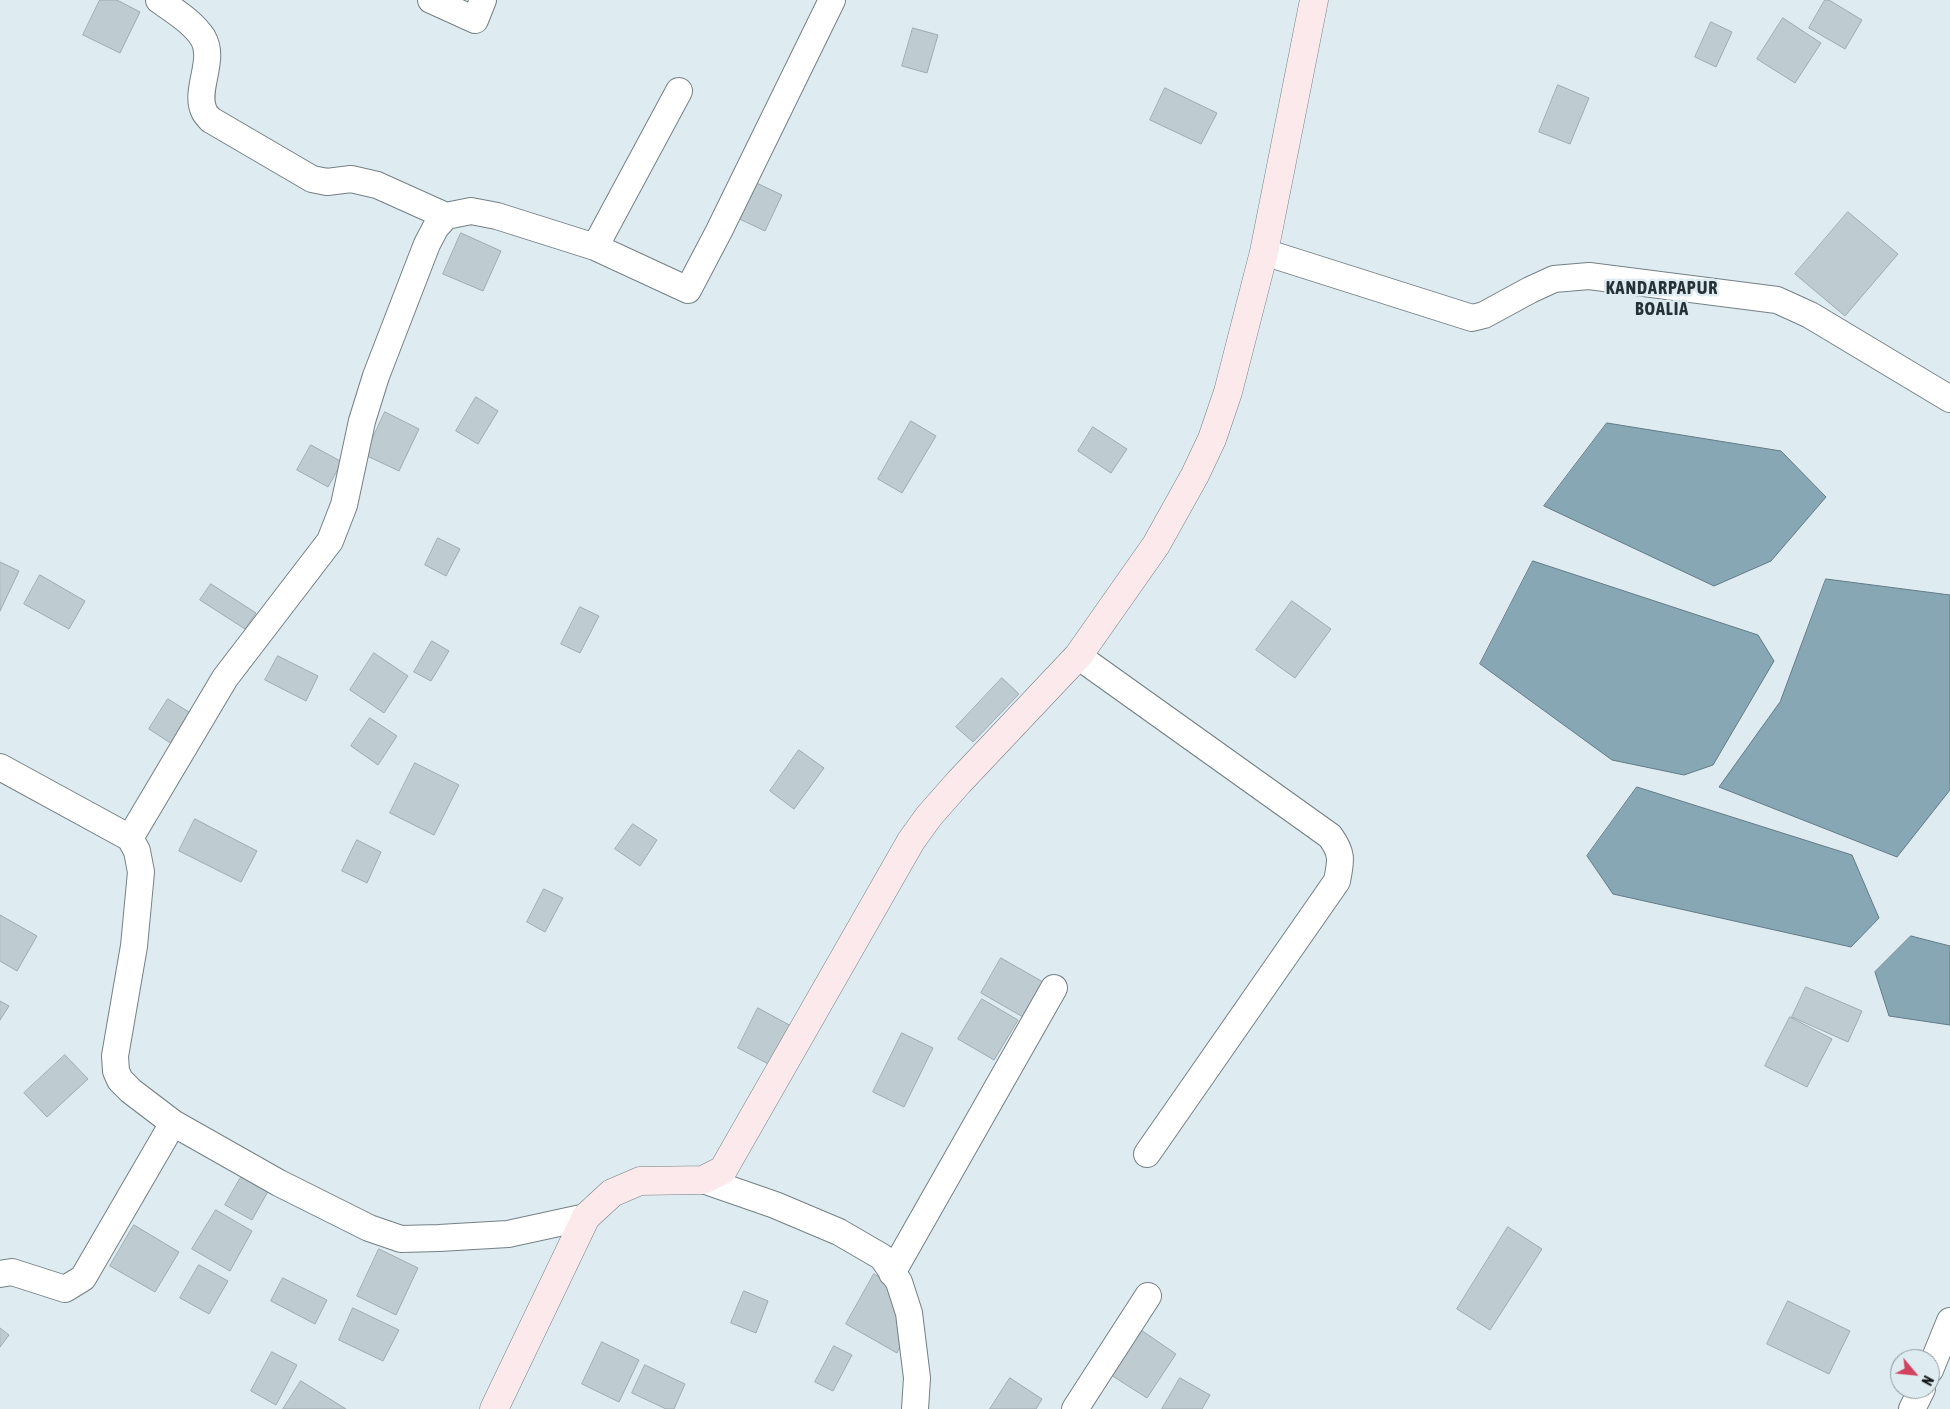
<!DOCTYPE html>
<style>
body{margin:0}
#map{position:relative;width:1950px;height:1409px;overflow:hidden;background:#deebf1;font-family:"Asap Condensed",sans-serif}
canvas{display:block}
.north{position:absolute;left:1890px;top:1349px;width:50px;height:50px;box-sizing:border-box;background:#deebf1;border:1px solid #8c959a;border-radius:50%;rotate:118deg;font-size:14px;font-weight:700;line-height:20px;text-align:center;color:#101517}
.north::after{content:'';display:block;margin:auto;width:18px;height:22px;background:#d2425f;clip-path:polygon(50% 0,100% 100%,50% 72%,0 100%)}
</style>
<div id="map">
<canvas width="1950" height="1409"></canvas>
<div class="north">N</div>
</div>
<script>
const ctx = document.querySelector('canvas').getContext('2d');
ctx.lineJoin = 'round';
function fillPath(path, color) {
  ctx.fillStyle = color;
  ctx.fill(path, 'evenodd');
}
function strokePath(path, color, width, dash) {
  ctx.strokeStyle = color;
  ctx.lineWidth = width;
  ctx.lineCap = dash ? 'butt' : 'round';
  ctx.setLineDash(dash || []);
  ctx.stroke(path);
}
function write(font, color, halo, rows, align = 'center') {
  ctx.font = font + ' "Asap Condensed",sans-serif';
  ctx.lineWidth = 5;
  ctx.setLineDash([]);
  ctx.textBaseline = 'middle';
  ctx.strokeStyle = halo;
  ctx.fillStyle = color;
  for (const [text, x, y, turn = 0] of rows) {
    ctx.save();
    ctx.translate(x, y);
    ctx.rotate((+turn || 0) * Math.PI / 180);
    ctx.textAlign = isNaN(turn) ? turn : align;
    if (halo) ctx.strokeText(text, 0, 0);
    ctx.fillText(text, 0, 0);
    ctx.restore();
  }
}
const water = new Path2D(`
 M1607,423L1781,451L1826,497L1771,561L1714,586L1544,506Z
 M1533,561L1758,635L1774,661L1713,765L1684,775L1612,760L1480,664Z
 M1826,579L1950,595V790L1897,857L1719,787L1780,702Z
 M1637,787L1852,855L1879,918L1851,947L1613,894L1587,856Z
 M1911,936L1950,946V1025L1889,1016L1875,972Z`);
fillPath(water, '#87a7b5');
strokePath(water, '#637b86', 1);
const building = new Path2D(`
 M100,0H117L140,12L120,53L83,35Z
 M1825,0H1829L1862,20L1845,49L1809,28Z
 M1783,18L1821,43L1795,83L1757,59Z
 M1711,22L1732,32L1716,67L1695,57Z
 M913,28L938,35L927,73L902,66Z
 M1558,85L1589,98L1570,144L1539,132Z
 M1165,88L1217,113L1201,144L1150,120Z
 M748,179L782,195L765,231L731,215Z
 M1848,212L1898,254L1845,316L1795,274Z
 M461,233L501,251L483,291L443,274Z
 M476,397L498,411L478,444L456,431Z
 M385,412L419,429L399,471L365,455Z
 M911,421L936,436L902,493L878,479Z
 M1093,427L1127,449L1111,473L1078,451Z
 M311,445L342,462L328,487L297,470Z
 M438,538L460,549L446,576L425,565Z
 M0,562L19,571L0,611Z
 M40,575L85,601L69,629L24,604Z
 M211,584L256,613L245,629L200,600Z
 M1292,601L1331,629L1295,678L1256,650Z
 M580,607L599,616L580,653L561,644Z
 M432,641L449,651L431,681L414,672Z
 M374,653L408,676L384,713L350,690Z
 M278,656L318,676L306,701L265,680Z
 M1002,678L1019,694L973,742L956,727Z
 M168,699L192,714L172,744L149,729Z
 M370,718L397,736L378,765L351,746Z
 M799,750L824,768L794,809L770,791Z
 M415,763L459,785L434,835L390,813Z
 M195,819L257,851L241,882L179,851Z
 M633,824L657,840L640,866L615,849Z
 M357,840L381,852L367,883L342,871Z
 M544,889L563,898L545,932L527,922Z
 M0,915L37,936L17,971L0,961Z
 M1001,958L1043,982L1023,1017L981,993Z
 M1806,987L1862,1011L1848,1042L1792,1017Z
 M982,999L1018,1020L994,1060L958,1039Z
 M0,1001L9,1006L0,1020Z
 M758,1008L795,1028L774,1067L738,1048Z
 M1790,1017L1832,1039L1807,1087L1765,1066Z
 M902,1033L933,1048L904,1107L873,1092Z
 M65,1055L88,1079L47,1117L24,1093Z
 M244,1172L271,1186L252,1220L225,1205Z
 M216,1210L252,1231L230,1271L192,1249Z
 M134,1225L179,1252L155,1292L110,1266Z
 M1508,1227L1542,1249L1490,1330L1457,1309Z
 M379,1249L418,1268L396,1315L357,1296Z
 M199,1265L228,1281L209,1314L180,1298Z
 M874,1274L888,1282L904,1338L897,1353L846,1324Z
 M283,1278L327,1300L315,1324L271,1301Z
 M744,1291L768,1301L756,1333L731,1323Z
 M1788,1301L1850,1331L1829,1374L1767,1344Z
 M353,1308L399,1330L383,1361L339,1340Z
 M0,1328L9,1335L0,1347Z
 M1141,1330L1176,1354L1147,1398L1111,1375Z
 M602,1342L639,1360L619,1402L582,1384Z
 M834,1346L852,1355L833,1391L815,1382Z
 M272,1352L297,1365L276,1405L251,1391Z
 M645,1365L685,1384L674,1409H666L632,1393Z
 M1010,1378L1042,1399L1036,1409H990Z
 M1180,1378L1210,1395L1202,1409H1162Z
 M301,1381L346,1409H283Z`);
fillPath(building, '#becbd1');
strokePath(building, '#9eabb0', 1);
const street = new Path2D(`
 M159,0C174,11 193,22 203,38C216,60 194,90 204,111C205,114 209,118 211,120L312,179L327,182L351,179L377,185L446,216
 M431,0L475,20L483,0
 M595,247L679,91
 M1264,252L1472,318L1484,315L1530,290L1554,279L1589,276L1777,300L1810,315L1950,399
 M1078,656L1330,836C1343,854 1341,860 1337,881L1147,1154
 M0,767L130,838L137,851L141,872L134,946L115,1056L116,1071L120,1080L131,1091L173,1123L279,1183L369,1228L401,1239L439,1238L508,1234L586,1217
 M130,838L225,678L330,541L344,505L362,421L376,376L427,244L436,227L446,216L471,211L497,216L595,247L688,290L719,231L832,0
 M703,1180L775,1205L839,1232L882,1257L899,1282L909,1313L917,1378L915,1409
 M892,1273L1054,988
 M0,1274L12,1272L65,1289L83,1278L173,1123
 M1930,1370L1950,1321
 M1075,1409L1148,1296
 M1912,1409L1922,1389`);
const secondary = new Path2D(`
 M494,1409L586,1217L612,1193L640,1181L703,1180L723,1170L911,841L929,816L959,782L1078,656L1156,545L1195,475L1212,439L1228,392L1264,252L1314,0`);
strokePath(street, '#748085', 28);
strokePath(secondary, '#748085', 29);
strokePath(street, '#fff', 26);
strokePath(secondary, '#fce9eb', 28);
ctx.letterSpacing = '1px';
write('bold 18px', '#263135', '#deebf1', [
 ["KANDARPAPUR",1662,288],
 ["BOALIA",1662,309]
]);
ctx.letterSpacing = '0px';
</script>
